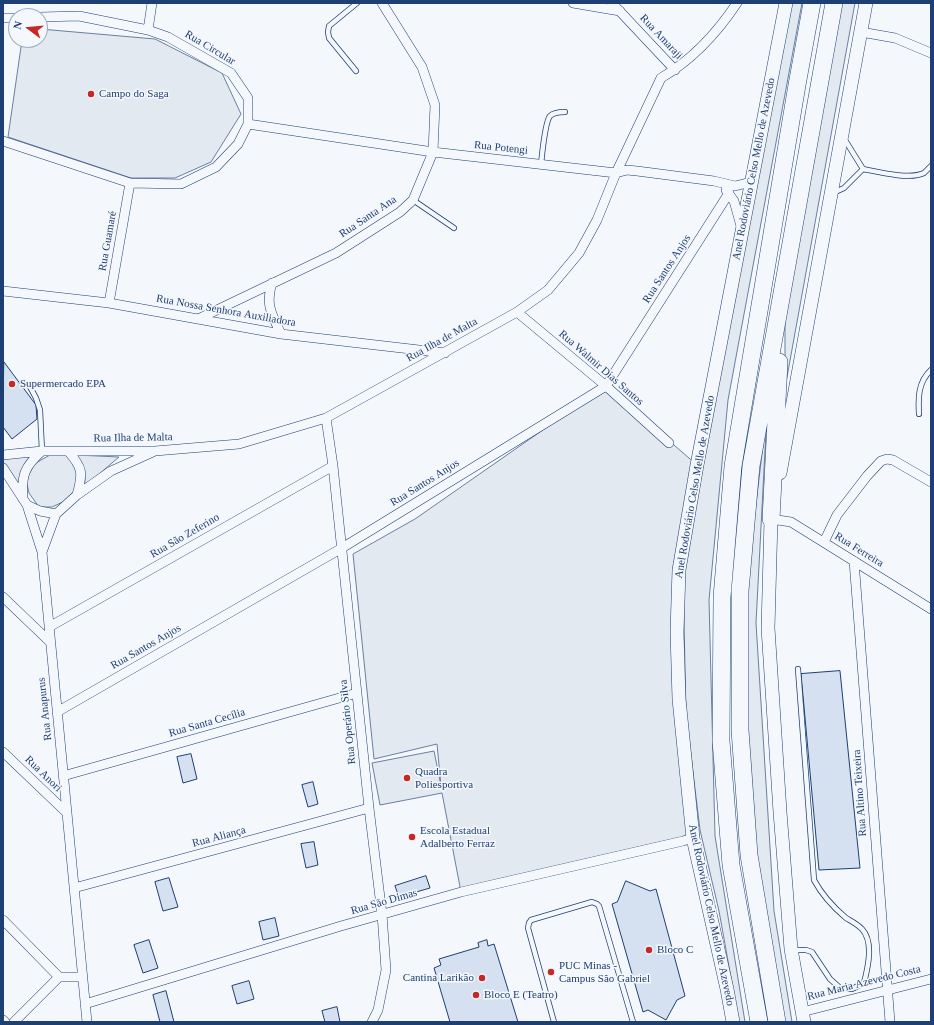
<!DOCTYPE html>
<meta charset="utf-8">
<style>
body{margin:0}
#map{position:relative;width:934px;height:1025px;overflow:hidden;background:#f4f7fb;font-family:Georgia,serif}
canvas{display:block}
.frame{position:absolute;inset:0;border:4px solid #1d3f73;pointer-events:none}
.north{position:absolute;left:8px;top:8px;width:40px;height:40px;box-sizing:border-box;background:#f4f7fb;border:1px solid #9eadc5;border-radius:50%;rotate:286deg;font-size:11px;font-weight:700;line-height:16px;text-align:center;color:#1d3f73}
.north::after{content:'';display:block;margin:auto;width:14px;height:18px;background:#c62828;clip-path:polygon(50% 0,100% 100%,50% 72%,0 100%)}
</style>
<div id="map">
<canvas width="934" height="1025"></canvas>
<div class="frame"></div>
<div class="north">N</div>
</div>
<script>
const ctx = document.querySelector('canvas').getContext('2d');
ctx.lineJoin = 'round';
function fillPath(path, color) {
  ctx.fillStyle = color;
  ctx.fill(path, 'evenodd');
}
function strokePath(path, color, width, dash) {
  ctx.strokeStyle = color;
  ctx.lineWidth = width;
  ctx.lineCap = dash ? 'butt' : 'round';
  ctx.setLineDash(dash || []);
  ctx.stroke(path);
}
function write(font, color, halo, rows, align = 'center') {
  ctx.font = font + ' Georgia,serif';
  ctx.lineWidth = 3;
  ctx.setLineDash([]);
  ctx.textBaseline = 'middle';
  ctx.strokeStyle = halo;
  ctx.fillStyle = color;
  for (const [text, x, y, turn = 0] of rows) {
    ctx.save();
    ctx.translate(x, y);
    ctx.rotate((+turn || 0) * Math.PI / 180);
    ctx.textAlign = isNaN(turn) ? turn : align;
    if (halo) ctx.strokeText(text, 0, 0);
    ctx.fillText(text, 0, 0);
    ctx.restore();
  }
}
const green = new Path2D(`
 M790,3H802L728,400L709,600L715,836L745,1022H739L719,911L700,830L686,714L683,576L677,632L693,838L461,892L442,793L380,805L372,763L434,751L441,786L437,744L374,759L353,554L415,519L606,386L697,465Z
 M840,3H855L785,388V306Z
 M40,29L155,39L222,73L241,114L211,162L175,178H131L8,137L22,40H40Z
 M767,412L756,623L774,911L792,1022H782L752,823L746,699L749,563Z
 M68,454L78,475L75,490L67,500L52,507H39L29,493L26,480L34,464L50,455Z
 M34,455L19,485L3,465V457Z
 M76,455L119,457L85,486C85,474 84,463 76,455Z`);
fillPath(green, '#e3e9f0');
strokePath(green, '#687fa3', 1);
const building = new Path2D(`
 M4,362L36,405L37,419L12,439L3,427Z
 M840,671L860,868L819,870L801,674Z
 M191,754L197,779L183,783L177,757Z
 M313,782L318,804L308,807L302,785Z
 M314,842L318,865L306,868L301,844Z
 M426,876L430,888L399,897L395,886Z
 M169,878L178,907L163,911L155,882Z
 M626,881L650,891L656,889L685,996L677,1000L666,1020L648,1010L643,1012L612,904L617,902Z
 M275,918L279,936L263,940L259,922Z
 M149,940L158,968L143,973L134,945Z
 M487,940L488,946L494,944L518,1022H450L434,968L441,965L439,959L479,947L478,943Z
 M249,981L254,999L237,1004L232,986Z
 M166,991L174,1022H160L153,995Z
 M337,1007L340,1022H325L322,1011Z`);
fillPath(building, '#d5e0f0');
strokePath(building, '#1d3f73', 1);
const lane = new Path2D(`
 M356,71L329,38L328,32L329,26L357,3
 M845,140L863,169C878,172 910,180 924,173C926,171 929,168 931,166
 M541,164C542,155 545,122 550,116C554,112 560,112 565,112
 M833,193L844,188L863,169
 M413,200L454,228
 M29,385L36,398L40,410L42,451
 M919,414C918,398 918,382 931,370
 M793,950H806L812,952L830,979L840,988L852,989L864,983C868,967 874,942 862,929C857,924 851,921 846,918C833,907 822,895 814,880L798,669
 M554,1022L528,928L529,923L531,920L592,902L597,904L599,906L633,1022`);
const street = new Path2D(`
 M573,3L620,11
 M612,3L675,70
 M3,18H16
 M148,30L152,3
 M861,32L895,38L931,53
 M248,124L433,152L616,173L627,170L637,171L714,181L735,186L751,182
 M3,141L130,183L181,184L216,167L238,144L248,124V98L231,73L168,37L148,30L79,16L40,17
 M726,190L734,201L741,226
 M272,283C265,304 272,315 281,334
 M3,291L109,303L281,334L445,353
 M109,303L130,183
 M517,312L606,386L669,443
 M198,319L336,253L400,212L413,200L433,152L435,105L422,67L382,3
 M326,418L333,466L369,808L382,914L386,970L378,1010L372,1022
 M68,451C83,468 83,473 77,495
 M3,455L42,451H155L239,444L326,418L517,312L548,290L579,253L597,220L616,173L661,78C692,60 717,33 737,3
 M3,468L27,505L42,552
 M23,499C21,475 25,466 42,451
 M27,505L40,511L56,514
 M771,519L791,522L931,609
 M824,542L837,515L867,476L881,461L887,459L893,460L931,482
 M854,561L890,1022
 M3,597L50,642
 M49,627L333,466
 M57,712L342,548L606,386L729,193
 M3,752L67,813
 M63,776L357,693
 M74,888L369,808
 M3,920L59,977H83
 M85,1004L341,926L461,892L683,841L693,838
 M802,1012L931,979
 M3,1020L5,1022
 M14,1022L59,977
 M87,1022L42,552L56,514L77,495L111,471L153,452`);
const secondary = new Path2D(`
 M780,473L866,3
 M773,510L771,519L768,628L780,812L791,949L804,1022
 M733,1022L727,989L693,838L679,699L677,632L679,570L697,465L786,3`);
const highway = new Path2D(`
 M771,519L779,362
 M759,1022L731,865L721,741L722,597L733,466L797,85L812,3
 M777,1022L749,855L740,730V591L751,466L834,3`);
strokePath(lane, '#1d3f73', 6);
strokePath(street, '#1d3f73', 10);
strokePath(secondary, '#1d3f73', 14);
strokePath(highway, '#1d3f73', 18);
strokePath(lane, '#f4f7fb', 4.5);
strokePath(street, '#f4f7fb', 9);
strokePath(secondary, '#f4f7fb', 13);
strokePath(highway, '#f4f7fb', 17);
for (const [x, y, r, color] of [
 [91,94,4,"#c62828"],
 [12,384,4,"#c62828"],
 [407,778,4,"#c62828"],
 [412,837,4,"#c62828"],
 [649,950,4,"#c62828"],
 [551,972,4,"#c62828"],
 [482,978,4,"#c62828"],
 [476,995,4,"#c62828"]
]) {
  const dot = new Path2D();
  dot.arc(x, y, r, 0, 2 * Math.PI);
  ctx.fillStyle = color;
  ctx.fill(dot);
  strokePath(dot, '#f4f7fb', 1.5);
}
write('11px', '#1d3f73', '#f4f7fb', [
 ["Rua Amaraji",661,37,47],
 ["Rua Circular",210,48,31],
 ["Rua Potengi",501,148,6],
 ["Anel Rodoviário Celso Mello de Azevedo",754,169,-79],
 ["Rua Santa Ana",368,217,-34],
 ["Rua Guamaré",108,241,-80],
 ["Rua Santos Anjos",667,269,-57],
 ["Rua Nossa Senhora Auxiliadora",226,311,10],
 ["Rua Ilha de Malta",442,340,-29],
 ["Rua Walmir Dias Santos",601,368,41],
 ["Rua Ilha de Malta",133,438,-1],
 ["Rua Santos Anjos",425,483,-32],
 ["Anel Rodoviário Celso Mello de Azevedo",695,487,-80],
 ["Rua São Zeferino",185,536,-30],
 ["Rua Ferreira",859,550,32],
 ["Rua Santos Anjos",146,647,-30],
 ["Rua Anapurus",45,709,-96],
 ["Rua Operário Silva",348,722,-96],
 ["Rua Santa Cecília",207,723,-16],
 ["Rua Anori",43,774,44],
 ["Rua Altino Teixeira",860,793,-94],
 ["Rua Aliança",219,837,-15],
 ["Rua São Dimas",384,902,-16],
 ["Anel Rodoviário Celso Mello de Azevedo",711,915,78],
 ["Rua Maria Azevedo Costa",864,983,-14]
]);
write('11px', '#1d3f73', '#f4f7fb', [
 ["Campo do Saga",99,94],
 ["Supermercado EPA",20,384],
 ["Quadra",415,772],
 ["Poliesportiva",415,785],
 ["Escola Estadual",420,831],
 ["Adalberto Ferraz",420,844],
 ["Bloco C",657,950],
 ["PUC Minas -",559,966],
 ["Campus São Gabriel",559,979],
 ["Cantina Larikão",474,978,"right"],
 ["Bloco E (Teatro)",484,995]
], 'left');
</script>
